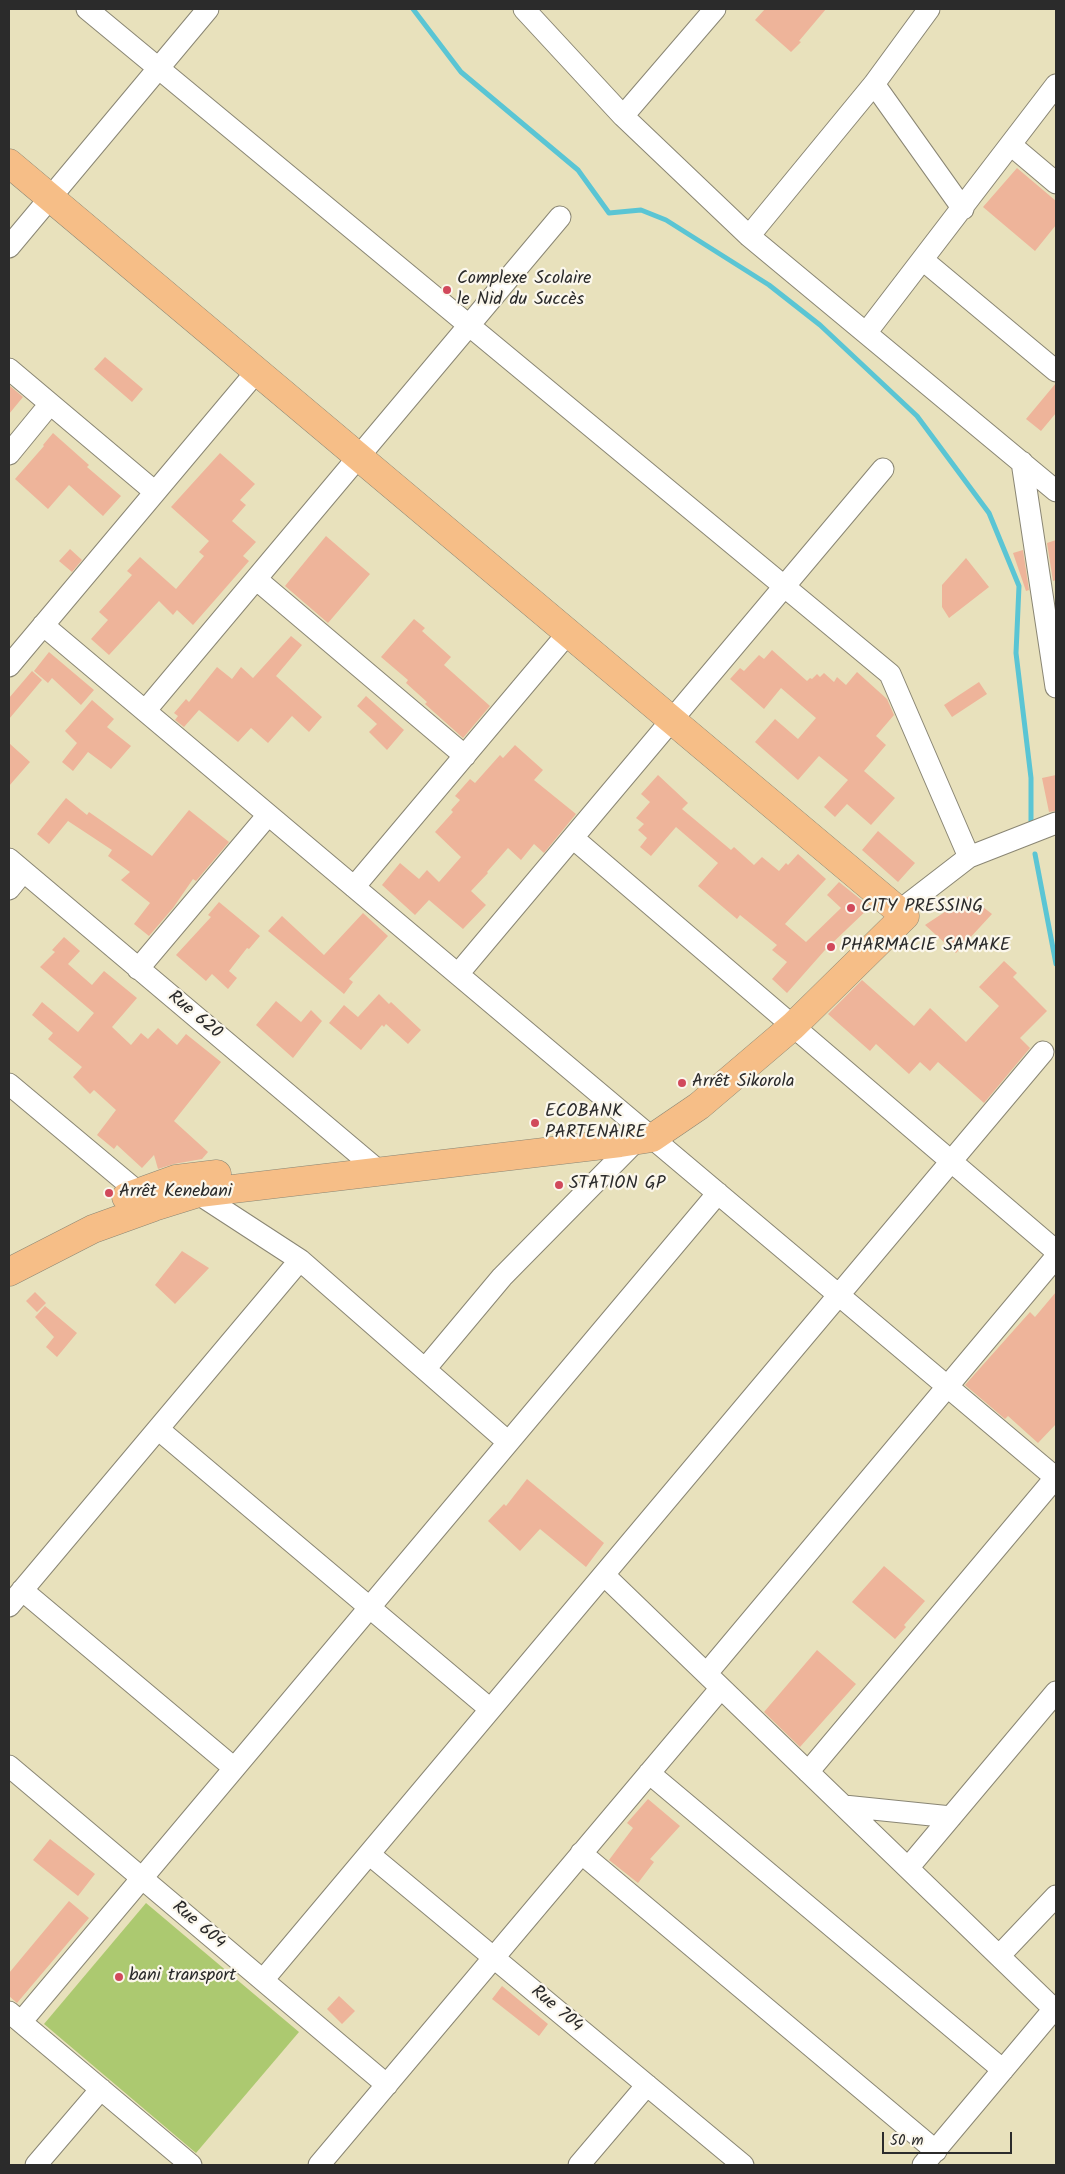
<!DOCTYPE html>
<meta charset="utf-8">
<style>
body{margin:0}
#map{position:relative;width:1065px;height:2174px;overflow:hidden;background:#e8e1bc;font-family:Kalam,sans-serif}
canvas{display:block}
.frame{position:absolute;inset:0;border:10px solid #2b2b2b;pointer-events:none}
.scale{position:absolute;left:882px;top:2132px;width:130px;height:22px;box-sizing:border-box;border:2px solid #2b2b2b;border-top:0;padding-left:6px;font-size:15px;line-height:18px;white-space:nowrap;color:#2b2b2b;-webkit-text-stroke:4px #fbf7ec;paint-order:stroke}
</style>
<div id="map">
<canvas width="1065" height="2174"></canvas>
<div class="frame"></div>
<div class="scale">50 m</div>
</div>
<script>
const ctx = document.querySelector('canvas').getContext('2d');
ctx.lineJoin = 'round';
function fillPath(path, color) {
  ctx.fillStyle = color;
  ctx.fill(path, 'evenodd');
}
function strokePath(path, color, width, dash) {
  ctx.strokeStyle = color;
  ctx.lineWidth = width;
  ctx.lineCap = dash ? 'butt' : 'round';
  ctx.setLineDash(dash || []);
  ctx.stroke(path);
}
function write(font, color, halo, rows, align = 'center') {
  ctx.font = font + ' Kalam,sans-serif';
  ctx.lineWidth = 4.5;
  ctx.setLineDash([]);
  ctx.textBaseline = 'middle';
  ctx.strokeStyle = halo;
  ctx.fillStyle = color;
  for (const [text, x, y, turn = 0] of rows) {
    ctx.save();
    ctx.translate(x, y);
    ctx.rotate((+turn || 0) * Math.PI / 180);
    ctx.textAlign = isNaN(turn) ? turn : align;
    if (halo) ctx.strokeText(text, 0, 0);
    ctx.fillText(text, 0, 0);
    ctx.restore();
  }
}
fillPath(new Path2D(`
 M146,1903L299,2032L196,2153L44,2024Z`), '#acc970');
strokePath(new Path2D(`
 M413,9L461,72L578,170L609,213L641,210L666,220L769,285L820,325L917,416L989,513L1019,586L1016,653L1031,778V821
 M1035,854L1056,964`), '#5ac5d4', 5);
fillPath(new Path2D(`
 M765,9H826L799,41L801,42L791,52L755,20Z
 M1017,168L1056,201V225L1035,251L983,207Z
 M105,357L143,389L132,402L94,369Z
 M1056,383V413L1041,431L1026,419Z
 M9,385L23,397L9,414Z
 M53,433L89,465L87,467L121,496L103,516L69,485L48,509L15,479L44,446L43,445Z
 M220,453L255,484L240,500L246,505L232,521L256,542L243,556L249,561L193,625L177,610L173,615L159,601L109,655L91,639L108,620L99,612L132,575L127,571L140,557L176,589L204,556L199,552L209,541L171,507Z
 M326,536L370,574L328,623L285,586Z
 M1056,540V580L1053,581L1047,543Z
 M70,549L82,560L72,572L59,561Z
 M1023,550L1029,590L1026,591L1013,553Z
 M966,558L989,587L949,618L942,607V585Z
 M414,619L425,628L422,631L451,657L444,665L490,706L463,738L425,704L427,702L406,683L408,680L381,657Z
 M291,636L302,645L276,676L322,717L309,732L292,716L268,743L251,728L238,742L199,710L184,727L175,720L178,716L174,713L186,699L189,702L217,667L232,679L241,667L253,678Z
 M772,650L807,681L810,678L812,679L817,674L820,677L824,673L834,682L837,677L846,685L857,672L887,699L894,715L876,736L886,745L864,771L895,798L871,825L847,804L835,817L824,807L848,780L819,756L798,780L755,742L775,719L798,739L816,718L781,688L764,709L730,679L740,668L744,671L759,655L764,659Z
 M49,652L94,690L81,705L52,678L48,683L34,671Z
 M32,671L42,680L9,719V698Z
 M979,682L987,694L952,717L944,705Z
 M366,696L404,730L387,750L369,732L377,724L357,706Z
 M92,700L114,719L107,727L131,746L111,769L88,752L73,771L62,762L77,743L65,731Z
 M9,743L30,762L9,786Z
 M515,745L543,770L534,780L576,814L544,853L534,844L521,860L508,848L487,872L488,873L471,891L486,905L463,929L429,900L415,915L382,885L400,863L419,879L427,870L439,882L461,857L435,832L453,812L451,810L460,800L455,796L470,779L475,783L500,755L503,758Z
 M658,775L688,803L682,809L731,850L734,847L754,865L762,857L779,871L786,863L788,865L798,854L826,879L785,924L806,942L841,908L827,895L839,882L870,907L825,950L787,993L772,979L787,962L772,950L777,945L740,915L737,919L698,886L718,863L676,827L651,856L640,847L647,838L638,830L644,824L636,818L650,802L641,794Z
 M1056,775V811L1049,812L1042,778Z
 M66,798L87,815L89,812L152,856L189,810L229,842L196,881L193,879L173,908L149,936L134,924L150,903L121,880L130,872L108,856L112,850L68,821L49,844L37,834Z
 M878,831L915,863L898,882L862,850Z
 M969,896L992,914L956,953L925,925Z
 M219,902L260,936L249,949L247,948L229,971L237,978L228,989L212,974L206,981L176,955L211,917L208,915Z
 M363,913L388,936L349,979L353,982L344,994L268,931L282,916L324,955Z
 M64,937L80,951L68,964L92,985L104,971L137,998L112,1027L131,1045L141,1033L148,1039L158,1028L177,1045L186,1034L221,1062L174,1121L208,1152L202,1159L174,1164L158,1169L154,1155L142,1168L117,1145L114,1149L97,1135L116,1110L94,1090L90,1094L73,1077L82,1067L48,1039L53,1033L32,1015L42,1002L78,1032L94,1013L40,967L55,952L52,950Z
 M1004,961L1017,973L1013,977L1047,1011L1020,1038L1030,1048L984,1103L938,1062L930,1071L920,1062L909,1074L876,1044L870,1051L828,1014L862,980L914,1026L930,1008L966,1042L999,1006L979,987Z
 M379,994L389,1004L391,1002L421,1030L408,1044L386,1024L384,1027L382,1025L361,1050L329,1023L344,1005L358,1017Z
 M276,1001L301,1022L311,1010L322,1021L293,1058L256,1025Z
 M182,1251L209,1268L175,1304L155,1285Z
 M35,1292L46,1303L37,1312L26,1301Z
 M1056,1292V1424L1038,1443L1008,1416L1005,1419L965,1385L1030,1312L1035,1317Z
 M45,1306L77,1333L57,1357L46,1347L54,1337L35,1317Z
 M527,1479L604,1543L586,1567L540,1529L520,1551L488,1521L504,1504L506,1506Z
 M884,1566L925,1601L904,1625L906,1627L895,1639L852,1602Z
 M817,1650L856,1684L800,1747L764,1712Z
 M648,1799L680,1826L650,1859L654,1862L638,1883L609,1860L633,1828L627,1823Z
 M50,1839L95,1874L78,1896L33,1860Z
 M69,1901L89,1918L17,2003L9,1996V1973Z
 M502,1986L548,2024L539,2036L492,1999Z
 M339,1996L355,2011L342,2024L327,2009Z`), '#eeb49a');
const minor = new Path2D(`
 M87,9L890,674L969,857
 M524,9L623,116L749,236L1056,491
 M874,84L963,209
 M623,116L715,9
 M1011,145L1056,183
 M749,236L874,84L929,9
 M9,247L208,9
 M923,260L1056,371
 M866,333L1056,85
 M9,369L155,492
 M9,454L50,404
 M1022,462L1056,687
 M256,579L465,756
 M43,625L1056,1478
 M9,666L257,371
 M145,711L560,217
 M573,838L1056,1251
 M9,859L380,1172
 M354,887L568,633
 M9,889L23,872
 M899,911L969,857L1056,823
 M138,969L268,815
 M458,974L883,469
 M9,1084L138,1192
 M191,1189L300,1260L508,1442
 M425,1369L502,1277L638,1139
 M158,1429L490,1709
 M604,1575L1056,2011
 M22,1590L234,1768
 M9,1606L300,1260
 M707,1673L1056,1257
 M9,1766L387,2085
 M808,1772L1056,1477
 M649,1773L1003,2070
 M844,1806L951,1817
 M581,1853L936,2151
 M369,1854L743,2165
 M908,1868L1056,1692
 M999,1956L1056,1896
 M263,1980L1043,1052
 M9,2012L191,2165
 M21,2022L718,1193
 M36,2165L101,2089
 M319,2165L721,1688
 M579,2165L647,2085
 M923,2165L1054,2009`);
const major = new Path2D(`
 M9,163L905,916L793,1026L699,1106L652,1138L620,1143L199,1193L154,1207L93,1229L9,1272
 M126,1197L176,1179L217,1174`);
strokePath(minor, '#8a8674', 23);
strokePath(major, '#8a8674', 29);
strokePath(minor, '#fff', 21);
strokePath(major, '#f6be87', 28);
for (const [x, y, r, color] of [
 [447,290,5,"#d1495b"],
 [851,908,5,"#d1495b"],
 [831,947,5,"#d1495b"],
 [682,1083,5,"#d1495b"],
 [535,1123,5,"#d1495b"],
 [559,1185,5,"#d1495b"],
 [109,1193,5,"#d1495b"],
 [119,1977,5,"#d1495b"]
]) {
  const dot = new Path2D();
  dot.arc(x, y, r, 0, 2 * Math.PI);
  ctx.fillStyle = color;
  ctx.fill(dot);
  strokePath(dot, '#fbf7ec', 2);
}
write('18px', '#2b2b2b', '#fbf7ec', [
 ["Complexe Scolaire",457,280],
 ["le Nid du Succès",457,301],
 ["CITY PRESSING",861,908],
 ["PHARMACIE SAMAKE",841,947],
 ["Arrêt Sikorola",692,1083],
 ["ECOBANK",545,1113],
 ["PARTENAIRE",545,1134],
 ["STATION GP",569,1185],
 ["Arrêt Kenebani",119,1193],
 ["bani transport",129,1977]
], 'left');
write('18px', '#2b2b2b', '#fbf7ec', [
 ["Rue 620",194,1016,40],
 ["Rue 604",198,1926,40],
 ["Rue 704",556,2010,40]
]);
</script>
